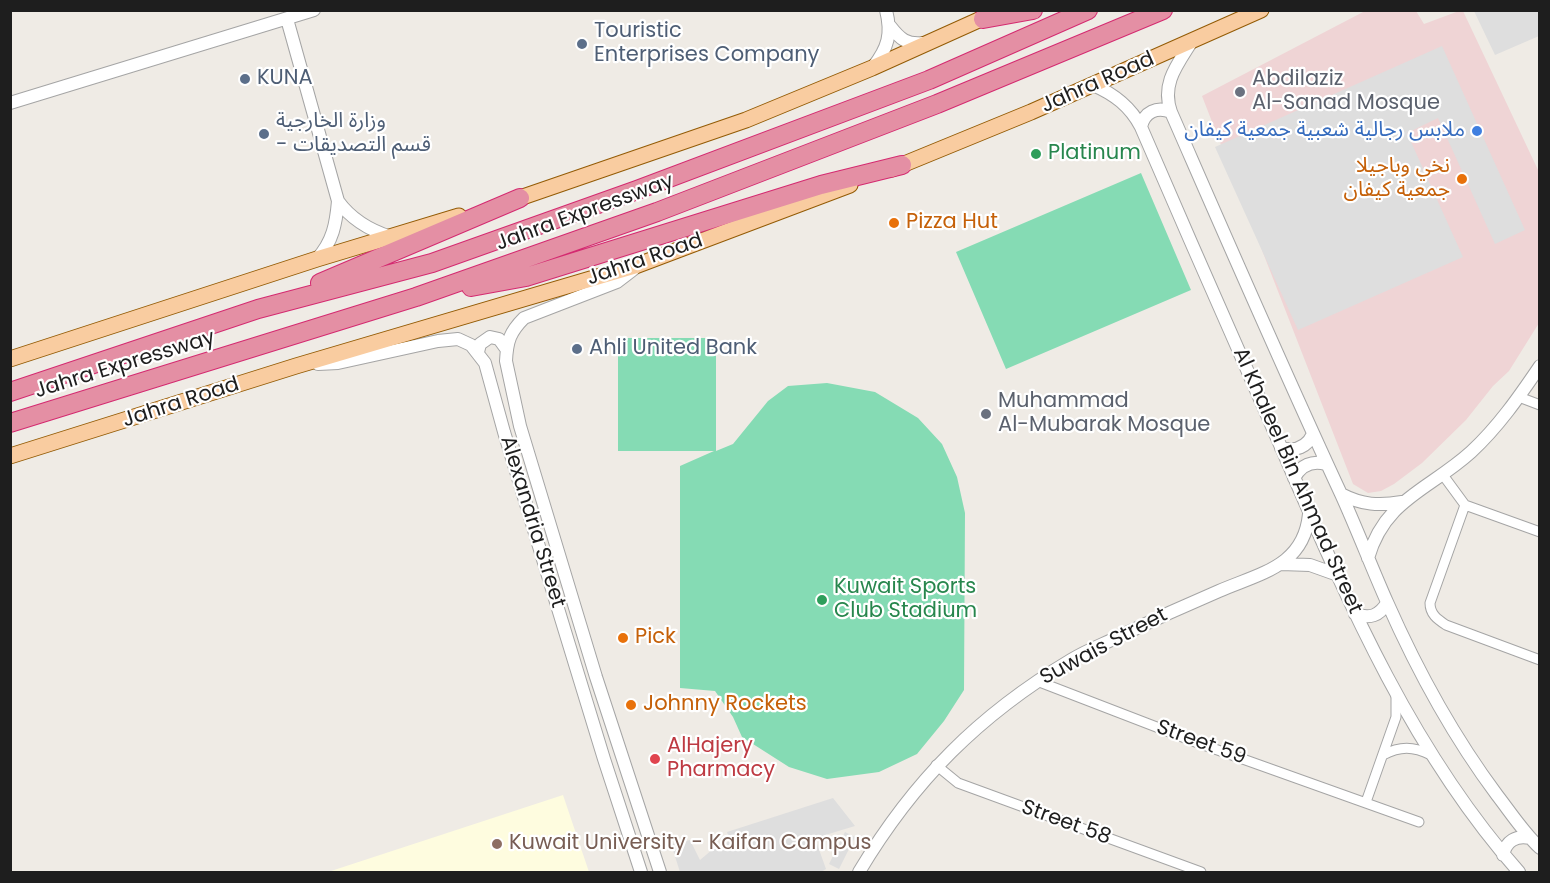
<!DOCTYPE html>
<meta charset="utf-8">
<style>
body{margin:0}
#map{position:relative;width:1550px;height:883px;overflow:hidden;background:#efebe5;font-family:Poppins,sans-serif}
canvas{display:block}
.frame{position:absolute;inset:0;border:12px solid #1e1e1e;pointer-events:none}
</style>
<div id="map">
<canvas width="1550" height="883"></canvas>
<div class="frame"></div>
</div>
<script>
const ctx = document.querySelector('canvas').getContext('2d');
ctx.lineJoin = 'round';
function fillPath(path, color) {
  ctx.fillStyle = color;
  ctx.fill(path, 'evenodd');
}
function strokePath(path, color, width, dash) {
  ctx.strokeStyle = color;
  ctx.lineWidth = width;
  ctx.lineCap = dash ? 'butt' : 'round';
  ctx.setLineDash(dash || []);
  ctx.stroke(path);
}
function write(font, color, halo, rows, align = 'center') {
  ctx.font = font + ' Poppins,"Noto Sans Arabic",sans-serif';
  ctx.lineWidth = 4.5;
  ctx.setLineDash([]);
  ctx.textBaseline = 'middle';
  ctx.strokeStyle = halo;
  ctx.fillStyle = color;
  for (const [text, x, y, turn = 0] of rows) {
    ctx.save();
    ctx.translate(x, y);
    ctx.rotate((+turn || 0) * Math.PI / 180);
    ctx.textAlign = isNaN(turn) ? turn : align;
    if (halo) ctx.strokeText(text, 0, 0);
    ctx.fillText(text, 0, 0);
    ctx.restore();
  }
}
fillPath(new Path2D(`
 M1365,11H1416L1424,24L1459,11H1463L1539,172V323L1509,371L1493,386L1466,420L1422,463L1394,484L1381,491L1368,493L1353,484L1202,96Z`), '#efd4d5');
fillPath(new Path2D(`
 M563,795L589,872H328Z`), '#fefcdf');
fillPath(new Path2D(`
 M1141,173L1191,290L1006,369L956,252Z
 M618,338H716V451L733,444L768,401L788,386L827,383L875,392L918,418L942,444L957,477L965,513L964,690L944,721L917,754L879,772L827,779L789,767L742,737L733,717L715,691L680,688V466L714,451H618Z`), '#85dbb4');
fillPath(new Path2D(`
 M1474,11H1539V36L1495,55Z
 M1442,46L1525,230L1495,244L1438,118L1407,133L1463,257L1298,330L1215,147Z
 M833,798L855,826L822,836L816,841L826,869L821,872H680L671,844L690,840L700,860L713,849L730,841L727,832Z
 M845,832L855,837L839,869L829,864Z`), '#dedede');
const minor = new Path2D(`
 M1519,397L1540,405
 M1443,475L1465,505L1540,532
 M1465,505L1430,603C1430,614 1437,619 1446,625L1540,660
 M1037,681L1198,743L1419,822
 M1383,755C1400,746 1413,746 1431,755
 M936,765L958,783L1201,872
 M1366,802L1396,717V696`);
const tertiary = new Path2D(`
 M287,19L338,201C351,219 369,230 391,237
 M890,26C900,39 907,45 923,43
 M1192,41C1177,65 1161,84 1171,112C1227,240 1282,367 1341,494C1357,529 1371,566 1387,602C1417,670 1453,736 1497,795C1511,813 1523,832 1540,848
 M873,67C888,48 892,34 886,10
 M1093,85C1114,94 1130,106 1141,127C1187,234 1234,340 1281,447C1346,597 1410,749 1519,872
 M10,103L314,10
 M1141,127C1144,112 1157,106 1171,112
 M317,259C333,241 336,224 338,201
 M634,269L617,282L524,318C510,332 507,341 506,361L520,426L596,677L660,872
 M478,352L480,344L490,337L499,339L507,350
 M318,364L338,363L438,341L458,339L471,345L485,363L504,432L604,759L641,872
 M1281,448C1296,452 1307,447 1313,434
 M1294,478C1301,465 1312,460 1326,464
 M1341,494C1362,505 1379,506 1402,502
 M1368,558C1385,499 1429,490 1471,452C1498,427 1519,397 1540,366
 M1281,564L1310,565L1338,575
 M1355,614C1370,619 1379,616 1387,603
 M1503,855C1506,841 1516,835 1530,838
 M859,872C914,780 979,715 1071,660C1087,650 1104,644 1120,636C1153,620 1186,605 1219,591C1261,573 1304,566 1309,514`);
const primary = new Path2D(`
 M892,169L1031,112L1261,10
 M511,201L746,120L872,68L992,14
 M10,359L317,259L459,216
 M10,456L296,366L638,265L850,185`);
const motorway = new Path2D(`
 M983,19L1033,10
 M320,283L520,198
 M471,287L526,277L821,185L902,165
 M10,392L258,309L432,263L637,190L929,80L1088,10
 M10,423L416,297L657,212L937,104L1163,10`);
strokePath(minor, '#a5a5a5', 11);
strokePath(tertiary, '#a5a5a5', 14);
strokePath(primary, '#935b05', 17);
strokePath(motorway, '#d42a70', 20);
strokePath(minor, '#fff', 9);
strokePath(tertiary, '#fff', 12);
strokePath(primary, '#f9cca0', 15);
strokePath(motorway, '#e48fa4', 18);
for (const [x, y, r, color] of [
 [582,44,6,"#5c6f8a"],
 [245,79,6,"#5c6f8a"],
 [1240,92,6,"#6b7280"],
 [1477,131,6,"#3f7fe0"],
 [264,134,6,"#5c6f8a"],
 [1036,154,6,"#2e9e5b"],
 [1462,179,6,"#e8710a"],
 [894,223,6,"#e8710a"],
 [577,349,6,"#5c6f8a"],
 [986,414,6,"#6b7280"],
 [822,600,6,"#2e9e5b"],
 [623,638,6,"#e8710a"],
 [631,705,6,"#e8710a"],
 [655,759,6,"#e0444e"],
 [497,844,6,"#8d6e63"]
]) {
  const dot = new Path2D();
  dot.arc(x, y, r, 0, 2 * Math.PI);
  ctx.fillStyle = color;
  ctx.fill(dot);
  strokePath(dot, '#fff', 2);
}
write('21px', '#4e5e75', '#fff', [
 ["Touristic",594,32],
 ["Enterprises Company",594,56],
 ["KUNA",257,79],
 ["وزارة الخارجية",276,122],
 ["- قسم التصديقات",276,146],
 ["Ahli United Bank",589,349]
], 'left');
write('21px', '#5b616d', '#fff', [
 ["Abdilaziz",1252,80],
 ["Al-Sanad Mosque",1252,104],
 ["Muhammad",998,402],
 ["Al-Mubarak Mosque",998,426]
], 'left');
write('21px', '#1e1e1e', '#fff', [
 ["Jahra Road",1098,83,-24],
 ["Jahra Expressway",585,213,-20],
 ["Jahra Road",645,260,-19],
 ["Jahra Expressway",125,365,-17],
 ["Jahra Road",181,403,-18],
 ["Al Khaleel Bin Ahmad Street",1297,481,66],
 ["Alexandria Street",532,522,73],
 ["Suwais Street",1104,647,-28],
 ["Street 59",1201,743,20],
 ["Street 58",1066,823,20]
]);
write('21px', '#366cbe', '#fff', [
 ["ملابس رجالية شعبية جمعية كيفان",1465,131]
], 'right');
write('21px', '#27864d', '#fff', [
 ["Platinum",1048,154],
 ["Kuwait Sports",834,588],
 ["Club Stadium",834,612]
], 'left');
write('21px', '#c56008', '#fff', [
 ["نخي وباجيلا",1450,167,"right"],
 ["جمعية كيفان",1450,191,"right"],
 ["Pizza Hut",906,223],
 ["Pick",635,638],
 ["Johnny Rockets",643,705]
], 'left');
write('21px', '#be3a42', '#fff', [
 ["AlHajery",667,747],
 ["Pharmacy",667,771]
], 'left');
write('21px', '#785e54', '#fff', [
 ["Kuwait University - Kaifan Campus",509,844]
], 'left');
</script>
